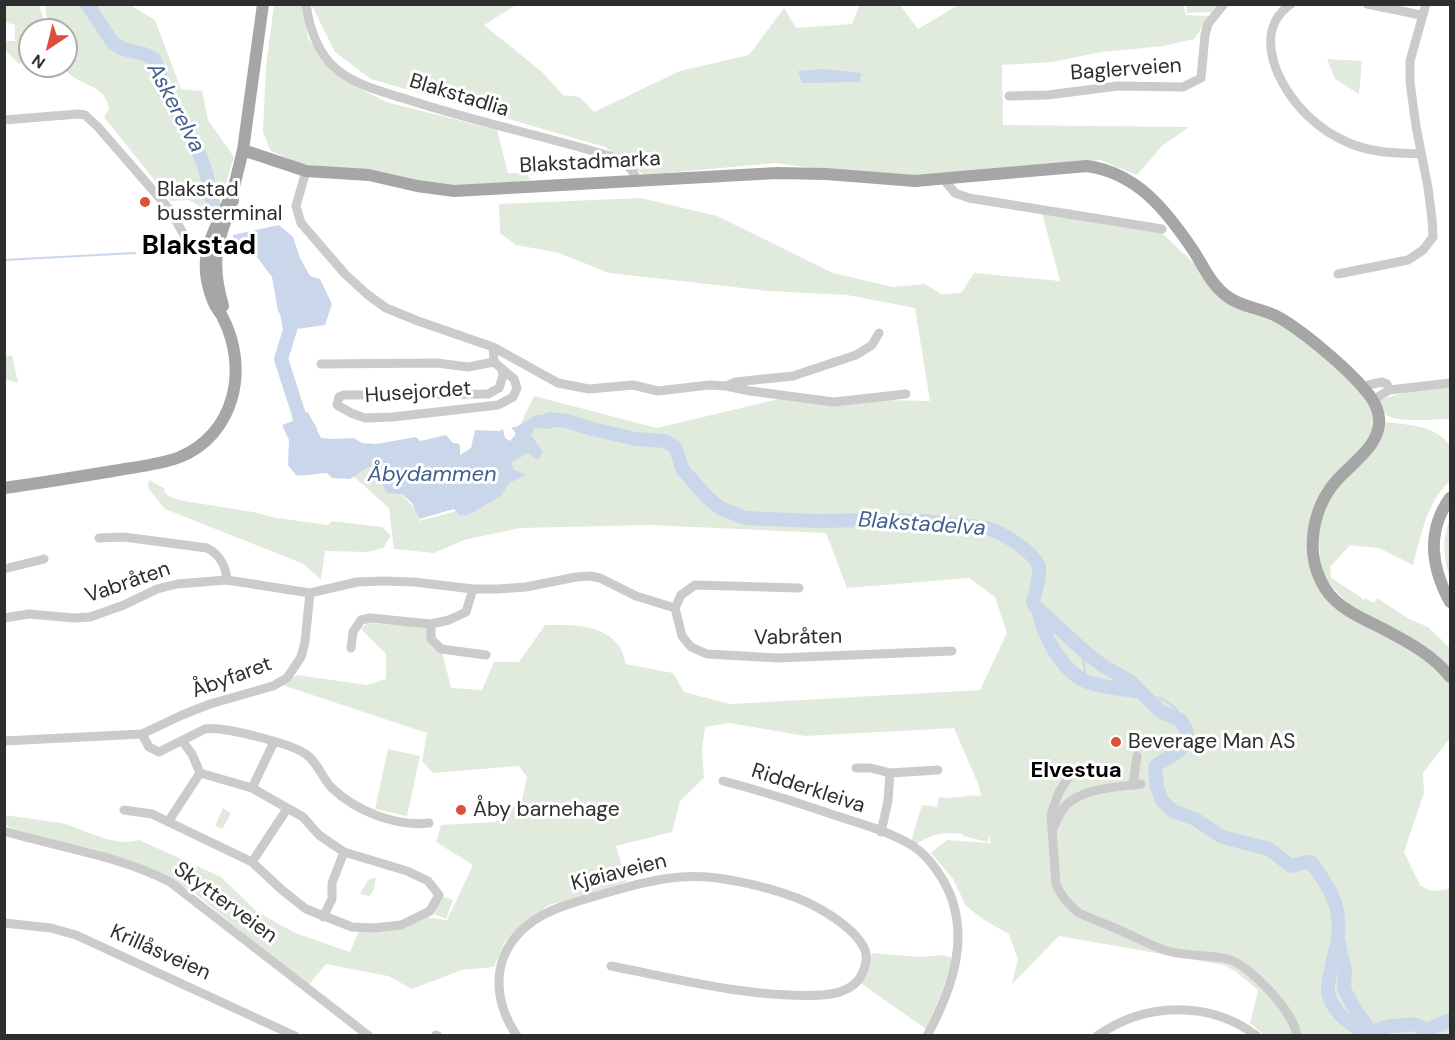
<!DOCTYPE html>
<meta charset="utf-8">
<style>
body{margin:0}
#map{position:relative;width:1455px;height:1040px;overflow:hidden;background:#fff;font-family:"DM Sans",sans-serif}
canvas{display:block}
.frame{position:absolute;inset:0;border:6px solid #2e2e2e;pointer-events:none}
.north{position:absolute;left:18px;top:18px;width:60px;height:60px;box-sizing:border-box;background:#fff;border:2px solid #ababab;border-radius:50%;rotate:215deg;font-size:16px;font-weight:700;line-height:24px;text-align:center;color:#2e2e2e}
.north::after{content:'';display:block;margin:auto;width:21px;height:27px;background:#db503b;clip-path:polygon(50% 0,100% 100%,50% 72%,0 100%)}
</style>
<div id="map">
<canvas width="1455" height="1040"></canvas>
<div class="frame"></div>
<div class="north">N</div>
</div>
<script>
const ctx = document.querySelector('canvas').getContext('2d');
ctx.lineJoin = 'round';
function fillPath(path, color) {
  ctx.fillStyle = color;
  ctx.fill(path, 'evenodd');
}
function strokePath(path, color, width, dash) {
  ctx.strokeStyle = color;
  ctx.lineWidth = width;
  ctx.lineCap = dash ? 'butt' : 'round';
  ctx.setLineDash(dash || []);
  ctx.stroke(path);
}
function write(font, color, halo, rows, align = 'center') {
  ctx.font = font + ' "DM Sans",sans-serif';
  ctx.lineWidth = 6;
  ctx.setLineDash([]);
  ctx.textBaseline = 'middle';
  ctx.strokeStyle = halo;
  ctx.fillStyle = color;
  for (const [text, x, y, turn = 0] of rows) {
    ctx.save();
    ctx.translate(x, y);
    ctx.rotate((+turn || 0) * Math.PI / 180);
    ctx.textAlign = isNaN(turn) ? turn : align;
    if (halo) ctx.strokeText(text, 0, 0);
    ctx.fillText(text, 0, 0);
    ctx.restore();
  }
}
fillPath(new Path2D(`
 M311,4L516,5L484,25L542,72L563,95L580,97L594,112L680,71L749,55L784,8L796,28L852,24L860,4L900,5L918,29L960,4H1183L1186,15L1210,16L1194,39L1164,46L1101,52L1052,62L1002,65L1003,125L1189,127L1162,146L1137,175L1100,160L956,177H875L776,163L644,175L605,147L371,79L335,52Z
 M4,5H39L47,30H30V56L19,64L5,50V41H15V25L5,22Z
 M45,5H130L155,20L181,89L202,91L208,120L234,157L223,193L207,211L189,200L171,201L104,117L109,109C105,88 92,88 75,78C69,75 65,70 60,66H66V30H49Z
 M274,5H303L308,39L344,80L386,102L497,130L508,173H526L531,180L463,188L297,163L270,150L263,132L266,66Z
 M1186,5V4L1216,5L1212,12L1187,13Z
 M1327,59L1362,61L1359,94L1335,79Z
 M641,198L717,216L833,273L893,287L925,284L941,294L961,293L974,273L1060,281L1042,213L1161,232L1221,289L1293,328L1362,385L1379,426L1318,510L1313,557L1336,597L1418,650L1450,681V738L1423,773L1424,793L1404,852L1420,885L1431,891L1450,889V1035H1264L1250,1023L1258,990L1235,971L1224,965L1059,936L1012,984L1018,959L1009,934L984,920L966,906L953,879L931,853L947,840L991,843L989,835L988,842L963,836V834C940,832 935,834 915,844L911,841L922,805L937,807L939,797C954,800 965,794 981,796L979,786L954,728L805,736L729,723L705,727L702,750L704,778L680,801L672,832L616,846L627,882L549,905L520,927L505,941L494,967L462,970L412,989L388,976L326,964L308,986L192,891L154,870L90,848L28,835L5,825L4,815C23,818 42,820 61,823C85,829 114,848 139,840L221,877L256,911L295,933L350,952L359,931L425,917L447,920L473,865L436,842L441,825L495,822L522,800L527,777L519,766L433,773L422,761L427,733L282,685L297,675L367,685L386,679V654L361,629L367,623L427,627C428,640 429,646 442,651L451,688L482,690L494,662H519L545,625C570,625 602,623 619,646C623,651 624,659 626,664L673,673L684,692L730,704L980,690L1007,633L995,597L969,578L847,588L826,533L650,525L520,528L464,540L434,553L394,549L389,508L353,476L370,459L415,509L419,521L482,504L534,396L657,428L783,398L930,401L915,308L847,295L769,291L609,273L559,253L516,245L500,233L499,204Z
 M12,355L18,383L5,379V357Z
 M1450,383V419C1436,419 1400,423 1388,416C1382,413 1381,406 1379,400L1420,388Z
 M1385,422C1409,425 1436,425 1450,446V481C1427,501 1421,536 1413,565L1379,548L1350,545L1330,567L1331,578L1361,597L1363,600L1365,598L1374,603L1377,598L1409,619L1428,627L1450,648V672L1350,605L1327,582L1321,566L1318,531L1322,513L1334,491L1379,440Z
 M149,480L164,488L165,493L170,497L184,501L253,512L277,518L328,525L332,521L382,527L391,536L383,548L368,552L325,551L321,580L304,564L165,509L148,488Z
 M1450,519V578C1443,558 1442,538 1450,519Z
 M388,749L420,756L407,816L375,809Z
 M223,808L231,814L222,829L215,826Z
 M376,877L374,889L370,896L360,894L368,880Z
 M440,896L453,900L446,919L434,914Z
 M872,953L920,957L943,955L953,958L941,994L926,1029L859,982L865,975Z`), '#e1ebdd');
fillPath(new Path2D(`
 M824,69L861,73L860,82L802,83L798,71Z
 M279,225L293,237L300,258L310,276L320,279L332,304L325,325L290,330L278,311L272,277L250,248L233,245V235Z
 M308,412L321,438L333,439L354,438L362,443L376,444L416,437L420,441L446,435L453,443H458L460,446V455L471,448L475,430L500,431L503,429L505,438L510,441L516,434L511,427H516L536,415H561L570,425L562,423L551,429L535,428L531,435L543,452L538,460L528,453L512,462L513,469L526,475L509,483L501,496L468,515H460L454,509L419,519L412,503L402,494L387,493L383,486V479L376,472L375,468L368,467L350,479L332,478L327,473C316,473 306,477 296,475L288,465L289,440L282,425L293,421L292,418Z`), '#cad7ea');
strokePath(new Path2D(`
 M4,260L135,253
 M1082,650L1086,681
 M1147,697C1161,696 1168,702 1178,711L1180,720`), '#cad7ea', 2);
strokePath(new Path2D(`
 M87,4L113,43L123,49L144,54L154,59L159,69L163,91L187,127L204,165L214,206
 M287,313L290,330L281,359L299,415L310,430
 M549,419L567,421L592,429L636,439L665,441L675,447L683,470L708,498L720,508L745,518L817,521L873,520L923,521L987,528C1000,531 1038,554 1039,568C1040,579 1035,592 1033,602L1035,606L1084,651L1103,666L1130,681L1160,711L1180,720L1186,729L1188,740L1179,751L1158,764L1155,767L1157,787L1162,801L1173,811L1195,819L1222,837L1269,849L1291,866L1306,862L1312,863C1323,879 1336,896 1338,917C1341,941 1331,962 1328,986C1326,1005 1349,1028 1368,1031C1376,1032 1383,1027 1390,1026C1398,1025 1405,1026 1413,1024L1427,1030L1450,1020
 M1039,612C1042,635 1063,671 1085,681C1097,687 1126,689 1141,692
 M1339,944L1345,971L1344,989L1356,1011L1371,1032`), '#cad7ea', 14);
strokePath(new Path2D(`
 M306,4C309,26 315,46 330,63C350,85 384,92 412,101C477,122 544,136 610,156C622,161 632,166 637,180
 M1291,4C1250,32 1279,88 1307,115C1318,126 1335,137 1349,143C1372,153 1396,153 1421,154
 M1367,4L1421,15
 M1009,96L1048,95L1118,86L1183,87L1201,78L1205,35L1208,24L1224,4
 M4,120L78,114L85,115L98,127L170,210L189,244L195,249L207,253L212,252
 M306,171L296,206L301,223L345,274L368,295L386,308L418,321L493,347L558,383L589,389L633,385L658,391L709,385L726,386L735,382L793,376L856,355L872,345L879,333
 M944,180L955,193L969,198L1162,229
 M187,242H196L213,249
 M1338,274L1408,260L1423,250L1433,237L1432,219L1428,188L1416,126L1410,82V61L1426,4
 M493,347L494,362L514,379L517,388L513,397L498,405L393,417L365,418L351,413L337,405L339,397L344,395L488,394L499,388L503,376L502,369
 M321,364L437,363L468,367L494,362
 M1368,385L1382,382L1387,384L1389,390
 M726,386L750,391L834,402L906,394
 M1373,400L1389,390L1450,383
 M99,538L124,537L207,548C219,554 226,566 227,580
 M4,569L44,559
 M675,608L682,636L691,647L707,654L778,658L952,651
 M4,618L29,614L74,618L90,617L124,605L157,589L177,584L227,580L310,593L357,582L384,581L414,582L473,589H498L526,587L576,577L590,576L600,578L636,596L675,608L681,595L695,585L799,588
 M431,624V639L441,649L486,655
 M351,648L353,632L361,620L370,618L431,624L449,620L466,612L473,589
 M142,734L149,747L159,752L205,729C223,726 294,744 307,755C318,763 322,778 332,788C356,811 396,827 429,823
 M4,741L142,734L182,715L210,704L273,686L287,678L301,657L305,642L310,593
 M1137,756L1133,785L1141,784
 M856,768H871L890,773L938,770
 M1072,772L1059,792L1051,814L1056,885C1062,897 1068,905 1079,913C1094,920 1111,926 1126,933C1140,939 1153,947 1168,951C1188,957 1208,954 1228,959C1250,965 1294,1012 1297,1036
 M723,781C762,791 799,803 837,816C862,824 891,832 913,846C925,854 936,868 943,880C973,932 953,987 927,1036
 M252,788L274,742
 M124,810L152,814L252,862L282,890L306,909L352,927L373,928L401,925L430,911L439,895L428,881L407,871L344,852L319,835L303,817L252,788L200,773L192,754L182,741
 M168,822L200,773
 M1053,829C1057,819 1062,807 1071,801C1088,789 1114,787 1133,785
 M4,831C60,848 118,855 170,882L369,1036
 M881,832L888,801L890,773
 M252,862L287,809
 M323,917L332,899V883L344,852
 M4,923L51,928L76,935L295,1036
 M436,1035L438,1036
 M517,1036C494,1002 491,962 520,932C542,909 576,902 606,893C631,886 655,879 681,877C716,874 765,886 797,898C818,906 856,928 865,950C868,958 865,968 861,976C853,990 837,994 822,995C755,999 677,979 611,966
 M1097,1036C1145,1002 1209,1000 1257,1036`), '#cbcbcb', 9);
strokePath(new Path2D(`
 M243,150L306,171L369,175L417,186L454,191L777,173L826,174L915,181L1087,166C1137,173 1166,210 1193,250C1204,267 1211,285 1228,297C1243,308 1262,308 1278,317C1302,330 1348,369 1365,390C1372,397 1378,408 1379,418C1382,444 1352,463 1337,480C1313,507 1305,549 1321,581C1334,609 1363,618 1389,632C1410,643 1435,657 1450,677
 M233,201L232,195L243,150L263,4
 M223,306C213,271 214,250 227,217
 M4,488C41,483 77,477 113,471C135,467 159,465 180,457C235,434 249,369 223,318C221,313 221,315 218,310C212,302 209,290 207,280C202,255 212,232 224,211C227,205 228,199 232,195
 M1450,498C1426,532 1431,567 1450,602`), '#a6a6a6', 12);
for (const [x, y, r, color] of [
 [145,202,6,"#db503b"],
 [1116,742,6,"#db503b"],
 [461,810,6,"#db503b"]
]) {
  const dot = new Path2D();
  dot.arc(x, y, r, 0, 2 * Math.PI);
  ctx.fillStyle = color;
  ctx.fill(dot);
  strokePath(dot, '#fff', 2);
}
write('21px', '#2e2e2e', '#fff', [
 ["Baglerveien",1126,70,-4],
 ["Blakstadlia",459,96,17],
 ["Blakstadmarka",590,163,-3],
 ["Husejordet",418,393,-4],
 ["Vabråten",128,583,-19],
 ["Vabråten",798,638,-1],
 ["Åbyfaret",232,678,-20],
 ["Ridderkleiva",808,789,18],
 ["Kjøiaveien",619,873,-14],
 ["Skytterveien",225,903,36],
 ["Krillåsveien",160,953,24]
]);
write('21px', '#2e2e2e', '#fff', [
 ["Blakstad",157,190],
 ["bussterminal",157,214],
 ["Beverage Man AS",1128,742],
 ["Åby barnehage",473,810]
], 'left');
write('italic 22px', '#415f8c', '#fff', [
 ["Askerelva",175,108,62],
 ["Åbydammen",432,475],
 ["Blakstadelva",922,525,4]
]);
write('bold 22px', '#000', '#fff', [
 ["Elvestua",1076,771]
]);
write('bold 27px', '#000', '#fff', [
 ["Blakstad",199,247]
]);
</script>
